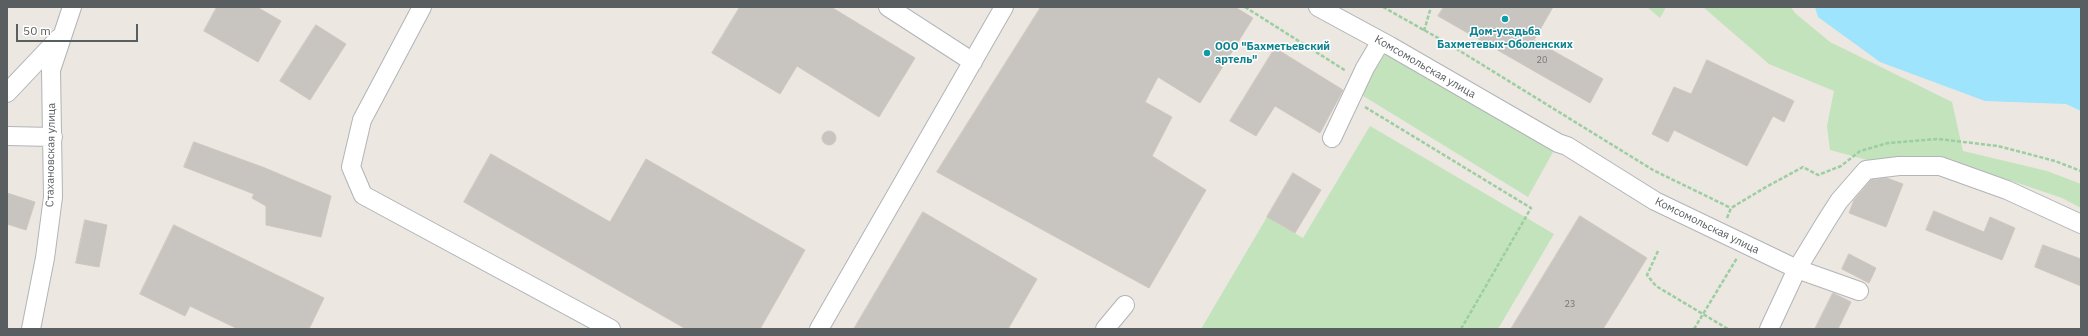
<!DOCTYPE html>
<meta charset="utf-8">
<style>
body{margin:0}
#map{position:relative;width:2088px;height:336px;overflow:hidden;background:#ece7e0;font-family:"IBM Plex Sans",sans-serif}
canvas{display:block}
.frame{position:absolute;inset:0;border:8px solid #595e61;pointer-events:none}
.scale{position:absolute;left:16px;top:24px;width:122px;height:18px;box-sizing:border-box;border:2px solid #595e61;border-top:0;padding-left:5px;font-size:12px;line-height:14px;white-space:nowrap;color:#595e61;-webkit-text-stroke:3px #fff;paint-order:stroke}
</style>
<div id="map">
<canvas width="2088" height="336"></canvas>
<div class="frame"></div>
<div class="scale">50 m</div>
</div>
<script>
const ctx = document.querySelector('canvas').getContext('2d');
ctx.lineJoin = 'round';
function fillPath(path, color) {
  ctx.fillStyle = color;
  ctx.fill(path, 'evenodd');
}
function strokePath(path, color, width, dash) {
  ctx.strokeStyle = color;
  ctx.lineWidth = width;
  ctx.lineCap = dash ? 'butt' : 'round';
  ctx.setLineDash(dash || []);
  ctx.stroke(path);
}
function write(font, color, halo, rows, align = 'center') {
  ctx.font = font + ' "IBM Plex Sans",sans-serif';
  ctx.lineWidth = 3;
  ctx.setLineDash([]);
  ctx.textBaseline = 'middle';
  ctx.strokeStyle = halo;
  ctx.fillStyle = color;
  for (const [text, x, y, turn = 0] of rows) {
    ctx.save();
    ctx.translate(x, y);
    ctx.rotate((+turn || 0) * Math.PI / 180);
    ctx.textAlign = isNaN(turn) ? turn : align;
    if (halo) ctx.strokeText(text, 0, 0);
    ctx.fillText(text, 0, 0);
    ctx.restore();
  }
}
fillPath(new Path2D(`
 M1647,7H1666L1660,18Z
 M1703,7H1791L1795,13L1830,42L1952,102L1963,151L2047,171L2081,184V208L2062,198L1947,159L1871,161L1830,150L1827,126L1834,91L1769,64Z
 M1390,46L1558,143L1528,197L1360,94Z
 M1370,126L1554,234L1498,329H1201L1267,217L1303,238Z`), '#c3e3bc');
fillPath(new Path2D(`
 M1815,7H2081V111L2066,104L1985,101L1880,62L1818,17Z`), '#9ee4fd');
const building = new Path2D(`
 M217,7H257L281,21L258,62L204,31Z
 M740,7H831L915,58L879,117L797,66L780,94L712,53Z
 M1041,7H1235L1253,18L1200,103L1158,77L1145,102L1172,117L1152,156L1206,190L1149,288L937,172Z
 M1444,7H1553L1534,40L1603,79L1590,103L1438,16Z
 M316,25L346,44L310,100L280,81Z
 M1275,48L1343,90L1320,133L1275,106L1256,136L1230,121Z
 M1707,60L1794,101L1784,122L1773,116L1747,166L1674,130L1668,142L1652,134L1674,87L1691,94Z
 M822 138a7 7 0 1 1 14 0a7 7 0 1 1-14 0Z
 M194,142L265,168L331,196L321,237L266,225V206L252,198L254,194L184,167Z
 M491,154L610,222L646,159L805,250L760,329H686L464,202Z
 M1293,173L1321,190L1295,233L1267,217Z
 M1887,178L1903,184L1886,227L1849,213L1854,200L1871,180Z
 M7,193L35,202L26,230L7,224Z
 M1934,211L1984,232L1990,217L2015,228L2002,260L1926,230Z
 M923,212L1037,279L1008,329H854Z
 M1580,216L1647,258L1603,329H1511Z
 M85,220L107,225L99,267L76,263Z
 M174,225L324,298L309,329H238L190,306L185,316L140,294Z
 M2043,245L2081,259V286L2035,267Z
 M1849,254L1876,268L1869,283L1842,269Z
 M1833,293L1851,302L1838,329H1815Z`);
fillPath(building, '#c8c4bf');
strokePath(building, '#d0c7be', 1);
const minor = new Path2D(`
 M422,7L362,120L351,167L363,195L611,329
 M888,7L973,62
 M1318,7L1390,46L1558,143L1567,146L1655,201L1797,269L1859,291
 M7,93L59,38
 M7,136L53,137
 M1332,138L1365,68L1381,41
 M31,329L45,258L53,197L51,70L72,7
 M819,329L1004,7
 M1105,329L1125,305
 M1769,329L1797,269L1825,223L1839,201L1866,170L1899,166H1940L2007,190L2081,224`);
strokePath(minor, '#b1b4b8', 20);
strokePath(new Path2D(`
 M1245,7L1346,71
 M1383,7L1447,43L1653,170L1731,208
 M1424,31L1431,7
 M1365,107L1531,208L1461,329
 M1727,218L1731,208L1766,187L1803,167L1818,175L1841,166L1860,151L1888,143L1938,139L1998,146L2055,161L2081,171
 M1658,251L1647,275L1656,286L1728,329
 M1694,329L1737,258`), '#9bcea0', 2.5, [4, 2]);
strokePath(minor, '#fff', 18);
for (const [x, y, r, color] of [
 [1505,19,4,"#0f9aa8"],
 [1207,53,4,"#0f9aa8"]
]) {
  const dot = new Path2D();
  dot.arc(x, y, r, 0, 2 * Math.PI);
  ctx.fillStyle = color;
  ctx.fill(dot);
  strokePath(dot, '#fff', 1.5);
}
write('9px', '#757878', null, [
 ["20",1542,60],
 ["23",1570,304]
]);
write('bold 11px', '#0d838f', '#fff', [
 ["Дом-усадьба",1505,32],
 ["Бахметевых-Оболенских",1505,45],
 ["ООО \"Бахметьевский",1215,47,"left"],
 ["артель\"",1215,60,"left"]
]);
write('11px', '#595e61', '#fff', [
 ["Комсомольская улица",1425,67,30],
 ["Стахановская улица",51,155,-89],
 ["Комсомольская улица",1707,226,26]
]);
</script>
